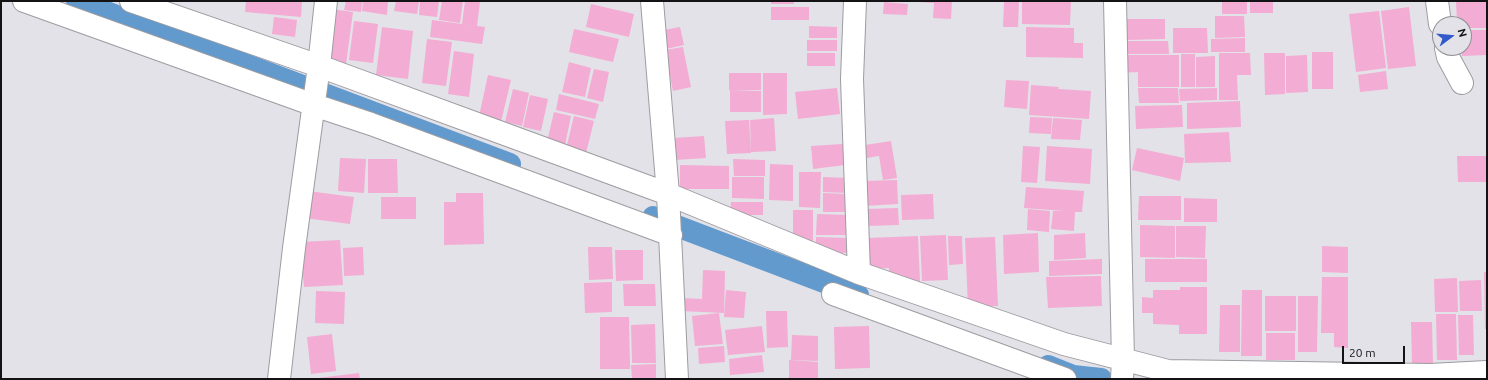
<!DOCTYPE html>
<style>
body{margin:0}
#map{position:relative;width:1488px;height:380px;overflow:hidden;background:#e3e2e8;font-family:Ubuntu,sans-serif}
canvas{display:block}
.frame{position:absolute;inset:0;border:2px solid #131315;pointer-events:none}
.north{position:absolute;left:1432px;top:16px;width:40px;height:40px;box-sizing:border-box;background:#e3e2e8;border:1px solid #908f94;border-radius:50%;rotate:74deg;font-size:11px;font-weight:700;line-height:16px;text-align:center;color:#131315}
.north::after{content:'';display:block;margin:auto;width:14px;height:18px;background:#325aca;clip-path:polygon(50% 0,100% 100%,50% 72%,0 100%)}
.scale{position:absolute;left:1342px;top:346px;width:63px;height:18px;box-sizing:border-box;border:2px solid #131315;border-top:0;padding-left:5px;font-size:12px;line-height:14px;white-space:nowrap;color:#131315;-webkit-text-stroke:3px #e3e2e8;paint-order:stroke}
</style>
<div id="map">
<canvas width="1488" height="380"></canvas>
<div class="frame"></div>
<div class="north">N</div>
<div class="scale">20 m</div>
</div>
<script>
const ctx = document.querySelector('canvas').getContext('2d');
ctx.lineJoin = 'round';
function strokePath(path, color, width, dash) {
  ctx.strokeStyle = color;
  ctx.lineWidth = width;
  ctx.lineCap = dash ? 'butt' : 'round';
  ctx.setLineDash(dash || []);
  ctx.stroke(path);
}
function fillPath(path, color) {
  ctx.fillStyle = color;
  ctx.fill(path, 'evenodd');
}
strokePath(new Path2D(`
 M77,1L510,164
 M653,217L858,295
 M1048,366L1073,376L1101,379`), '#629acd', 22);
fillPath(new Path2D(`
 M246,1H302L301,17L245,12Z
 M346,1H362L361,12L344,10Z
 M363,1H388L387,15L362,11Z
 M396,1H419L417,14L394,11Z
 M420,1H439L437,17L419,15Z
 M442,1H463L460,23L439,20Z
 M465,1L480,2L477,26L462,24Z
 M771,1H794V4H771Z
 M919,1H952L951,19L933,18L934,3L918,2Z
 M1004,1H1019L1018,27H1003Z
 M1022,1H1071L1070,25L1022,24Z
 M1222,1H1247V14H1222Z
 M1250,1H1273V13H1250Z
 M1456,1H1487V28H1464V24H1457Z
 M884,2L908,4L907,15L883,14Z
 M591,4L634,14L629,37L586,27Z
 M771,7H809V20H771Z
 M1409,7L1416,66L1388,69L1381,11Z
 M331,9L353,12L346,64L324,61Z
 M1379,11L1386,68L1356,72L1349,14Z
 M1215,16H1244L1245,37L1215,38Z
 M274,17L297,20L295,37L272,34Z
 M1126,19H1165V39L1127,40Z
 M432,20L485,27L482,44L430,37Z
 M354,21L378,24L373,63L349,60Z
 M809,26L837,27V38H809Z
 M382,27L413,31L408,79L376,75Z
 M680,27L684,45L661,50L664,30Z
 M1026,27L1074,28V43H1083V58L1026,57Z
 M1173,28H1207L1208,53H1173Z
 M574,29L619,39L613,62L569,52Z
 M1464,30H1487V55L1462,56V48H1464Z
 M1245,38V52H1211V39Z
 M427,39L452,42L446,86L422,83Z
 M807,40H837V51H807Z
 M1118,41H1168L1169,54H1118Z
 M683,47L691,87L673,91L669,71L664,72L659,51Z
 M454,51L474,54L469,97L448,94Z
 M1312,52H1333V89H1312Z
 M807,53H835V66H807Z
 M1219,53H1250L1251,75H1237L1238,100H1219Z
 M1264,53H1285V94L1265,95Z
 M1181,54H1195V87H1181Z
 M1120,55H1179V87H1138V72L1120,73Z
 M1307,55L1308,92L1286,93V56Z
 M1215,56V87H1196V57Z
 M569,62L591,68L585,97L562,92Z
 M594,69L609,72L603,102L587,98Z
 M1386,71L1388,89L1360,92L1358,75Z
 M729,73H761V90H729Z
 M763,73H787V114L763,115Z
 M488,75L511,80L500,126L478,121Z
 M1006,80L1029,81L1027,109L1004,107Z
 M1031,85L1059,87L1058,89L1091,91L1089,119L1029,115Z
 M837,88L840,114L798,119L795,92Z
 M1138,88H1178L1179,103H1139Z
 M1217,88V100L1180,101L1179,89Z
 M513,89L529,93L522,126L505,122Z
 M730,90L761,91V112H730Z
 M559,94L599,104L595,119L556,110Z
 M530,95L548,99L541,131L523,127Z
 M1240,101L1241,127L1187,129V103Z
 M1182,105L1183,127L1136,129L1135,106Z
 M554,112L571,116L564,150L546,146Z
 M574,116L594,121L585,157L565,153Z
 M1030,117L1052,118L1051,134L1029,133Z
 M774,118L776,151L751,152L750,120Z
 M1053,118L1082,120L1080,140L1051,139Z
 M749,120L751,153L727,154L725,121Z
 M1229,132L1231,162L1185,163L1184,134Z
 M704,136L706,158L675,160L673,138Z
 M891,141L897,178L883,180L879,156L867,158L865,145Z
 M843,144L845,165L813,169L811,146Z
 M1023,146L1040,147L1037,183L1021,182Z
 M1047,146L1092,149L1090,184L1045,181Z
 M1137,148L1184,158L1180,181L1132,170Z
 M1457,156H1487V182H1458Z
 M340,158L366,159L364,193L338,191Z
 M368,159H397L398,193H368Z
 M733,159L765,160V176H734Z
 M770,164L793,165V201L769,200Z
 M680,165L729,166V189H680Z
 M799,172H821L820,208L799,207Z
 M732,177H764V199L732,198Z
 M823,177L848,178V193L823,192Z
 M897,180L898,204L864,206L863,181Z
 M1026,187L1084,191L1082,212H1075L1074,231L1051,229L1053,211H1064L1024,208Z
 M308,191L354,197L350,224L305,218Z
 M456,193H483L484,244L444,245V202H456Z
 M823,193L848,194V212H823Z
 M933,194L934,219L902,220L901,195Z
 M1139,196H1181V220H1138Z
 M381,197H416V219H381Z
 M1184,198L1217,199V222H1184Z
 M731,202H763V215H730Z
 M898,208L899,225L866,226L865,209Z
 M1028,209L1050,211L1049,232L1027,230Z
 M793,210H813V241H793Z
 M817,214L850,215V235H816Z
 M1140,225L1175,226V258L1140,257Z
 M1176,226H1206L1205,258L1176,257Z
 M1038,233L1039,272L1004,274L1003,235Z
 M1085,233L1086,258L1054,260V235Z
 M946,235L948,280L922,281L920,236Z
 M918,236L920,282L890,283L889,268L868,269L867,238Z
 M948,236H962L963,264L949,265Z
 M816,237L849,238V253H816Z
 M995,237L998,306L968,307L965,238Z
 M340,240L343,285L304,287L300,242Z
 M1322,246L1348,247V273L1322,272Z
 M363,247L364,275L344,276L343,248Z
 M588,247H612L613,279L589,280Z
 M615,250H643V280L616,281Z
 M1102,259V274L1049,276V261Z
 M1145,259H1207V282H1145Z
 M703,270L725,271L724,313L680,311L681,298L702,299Z
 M1484,272H1487V329H1485Z
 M1101,276L1102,306L1048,308L1046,277Z
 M1322,277H1348V348L1334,347V333H1321Z
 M1457,278L1458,312H1435L1434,279Z
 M1481,280L1482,311H1460L1459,281Z
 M612,282V312L585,313L584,283Z
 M623,284H655L656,306H624Z
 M1180,287H1207V334H1179V325L1153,324V313H1142V297L1153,298V290H1180Z
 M726,290L746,292L744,318L724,317Z
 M1242,290H1262V356H1241Z
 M316,291L345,292L344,324L315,323Z
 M1265,296H1296V331H1265Z
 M1298,296H1318L1317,352H1298Z
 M1220,305H1240V352H1219Z
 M766,311H787L788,347L767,348Z
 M719,313L723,344L695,346L692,316Z
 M1436,314H1456L1457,360H1437Z
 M1458,315H1473L1474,355H1459Z
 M600,317H629L630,369H600Z
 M1411,322H1432L1433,365H1412Z
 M655,324L656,363H632L631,325Z
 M762,326L765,352L728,355L725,330Z
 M869,326L870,368L835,369L834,327Z
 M1266,333H1295V360H1266Z
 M332,334L336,371L311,374L307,337Z
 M792,335L818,336V361L791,360Z
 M724,346L725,362L699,364L698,348Z
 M762,355L764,372L730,375L729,359Z
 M789,360L818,362V379H789Z
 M656,364V379H632L631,365Z
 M359,373L360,379H319L318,378Z`), '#f3acd3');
const minor = new Path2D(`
 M24,1L314,105L371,124L671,235
 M131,1L319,66L491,129L668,194L859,273L1064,344L1168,371L1430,375L1487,372
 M652,1L668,194L677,379
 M855,1L852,79L859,273
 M1115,1L1123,360L1122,379
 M1437,1L1440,24
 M1446,48L1448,57L1462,83
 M833,294L1065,379
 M279,379L294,248L319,66L326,1`);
strokePath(minor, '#9c9ca1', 24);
strokePath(minor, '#fff', 22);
</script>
